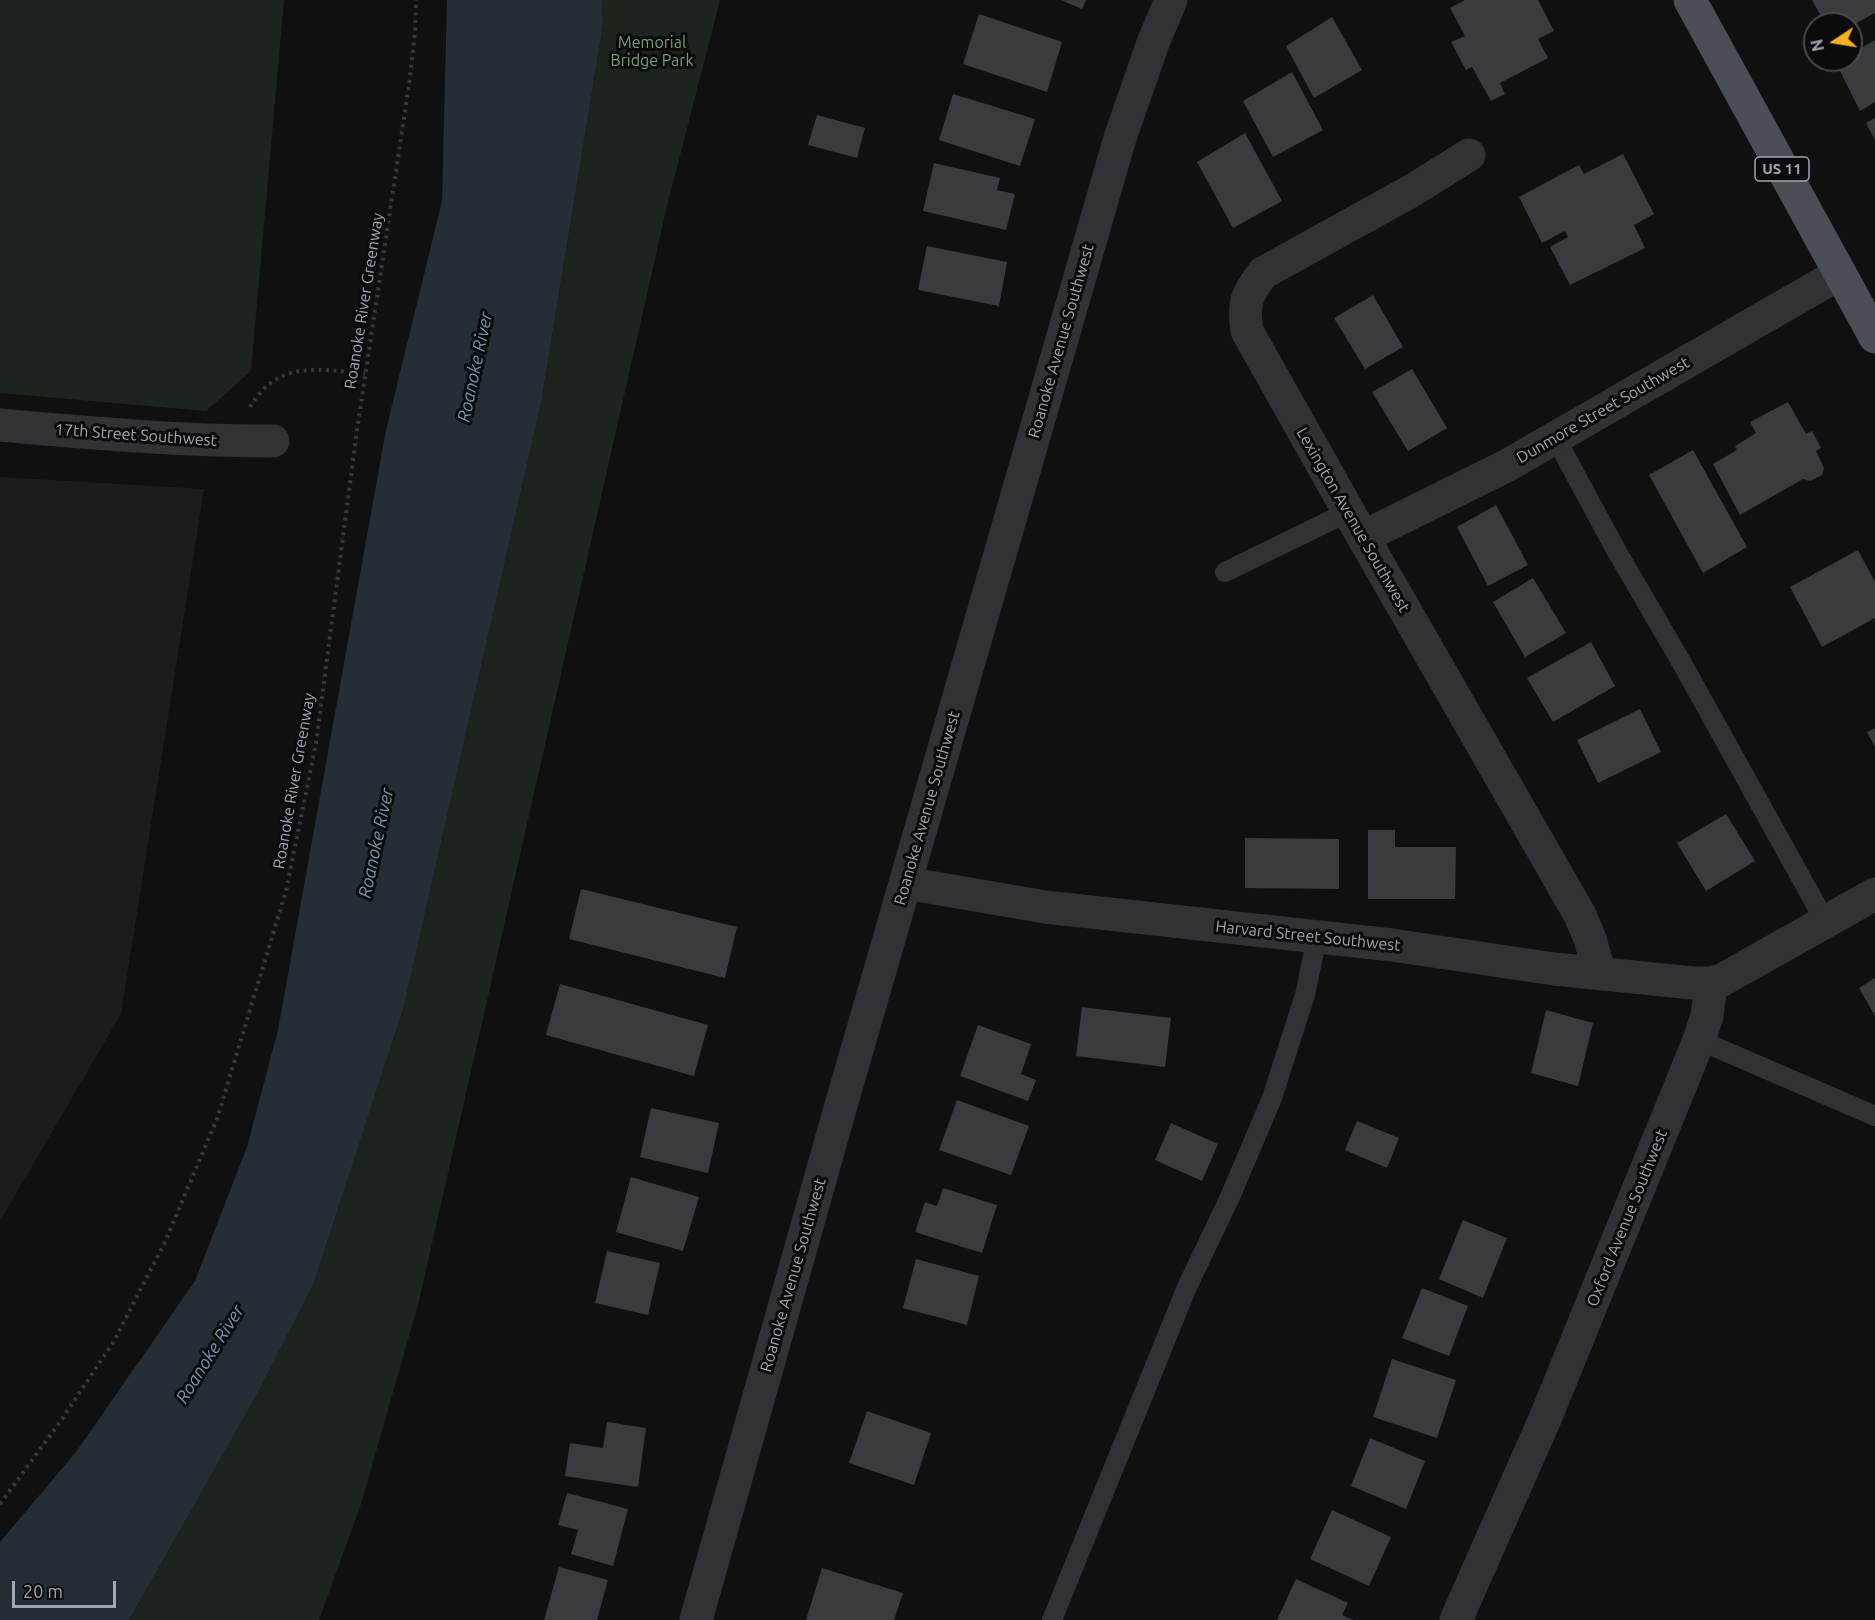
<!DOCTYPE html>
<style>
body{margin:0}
#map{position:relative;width:1875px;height:1620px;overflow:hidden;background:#101011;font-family:Ubuntu,sans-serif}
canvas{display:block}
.north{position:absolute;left:1803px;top:12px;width:60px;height:60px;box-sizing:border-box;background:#0b0b0c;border:2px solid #47494f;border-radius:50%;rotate:258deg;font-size:16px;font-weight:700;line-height:24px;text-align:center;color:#a0a6b3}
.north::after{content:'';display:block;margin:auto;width:21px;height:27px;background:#faaf1f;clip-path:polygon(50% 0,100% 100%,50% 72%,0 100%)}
.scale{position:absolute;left:12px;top:1581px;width:104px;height:27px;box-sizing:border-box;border:3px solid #a0a6b3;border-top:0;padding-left:8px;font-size:18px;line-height:21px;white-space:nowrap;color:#a0a6b3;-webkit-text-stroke:4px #0b0b0c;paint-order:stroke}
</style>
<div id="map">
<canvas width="1875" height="1620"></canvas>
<div class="north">N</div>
<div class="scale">20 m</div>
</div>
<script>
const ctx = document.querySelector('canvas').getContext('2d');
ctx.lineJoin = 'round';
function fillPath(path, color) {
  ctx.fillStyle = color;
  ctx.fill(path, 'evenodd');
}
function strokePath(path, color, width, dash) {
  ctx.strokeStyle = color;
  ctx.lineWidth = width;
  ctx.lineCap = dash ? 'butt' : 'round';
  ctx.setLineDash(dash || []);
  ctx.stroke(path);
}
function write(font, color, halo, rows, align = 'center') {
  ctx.font = font + ' Ubuntu,sans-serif';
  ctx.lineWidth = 6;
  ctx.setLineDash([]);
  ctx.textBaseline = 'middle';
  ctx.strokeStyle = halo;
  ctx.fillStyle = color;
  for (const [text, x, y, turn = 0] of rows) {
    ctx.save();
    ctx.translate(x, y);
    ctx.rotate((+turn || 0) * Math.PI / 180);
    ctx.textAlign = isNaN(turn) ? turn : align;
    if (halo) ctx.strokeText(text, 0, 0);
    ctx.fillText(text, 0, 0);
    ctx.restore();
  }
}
fillPath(new Path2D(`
 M0,477L204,489L121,1014L0,1221Z`), '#1c1c1e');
fillPath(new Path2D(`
 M0,0H284L251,371L206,411L0,393Z
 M602,0H720L667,206L419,1301L361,1504L319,1620H129L255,1398L313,1285L403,1010L541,403L603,25Z`), '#1c241d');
fillPath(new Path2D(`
 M447,0H602L603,25L541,403L403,1010L313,1285L255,1398L129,1620H0V1542L76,1452L195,1281L247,1147L278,1030L386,430L442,201Z`), '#262e35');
fillPath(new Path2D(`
 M1061,0H1086L1082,9Z
 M1465,0H1538L1554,31L1538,39L1548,58L1500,83L1505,94L1491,101L1472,67L1466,70L1451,42L1465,36L1450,8Z
 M1812,0H1875V13L1851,26V24H1825Z
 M979,14L1062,42L1047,92L963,64Z
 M1332,17L1362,70L1314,98L1286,46Z
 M1875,40V102L1860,111L1836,63L1841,60H1851V54Z
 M1292,72L1323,130L1273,157L1243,101Z
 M953,94L1035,119L1020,166L939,140Z
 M817,115L865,128L857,158L808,145Z
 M1875,118V140L1866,123Z
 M1245,133L1282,201L1233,228L1197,162Z
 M1623,154L1654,214L1634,225L1645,248L1570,285L1550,247L1568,237L1565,231L1542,243L1519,197L1579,165L1584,174Z
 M934,163L1000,178L997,190L1015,194L1006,230L923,211Z
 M927,246L1007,262L999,306L918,290Z
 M1373,295L1403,347L1365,369L1334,318Z
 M1412,369L1447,428L1408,451L1372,392Z
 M1788,402L1806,434L1812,431L1821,448L1816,451L1824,468L1822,475L1810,481L1803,479L1740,515L1713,464L1737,450L1735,446L1756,433L1750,422Z
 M1693,450L1747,547L1703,573L1649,475Z
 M1496,505L1528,565L1488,586L1457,527Z
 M1858,550L1875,582V618L1822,647L1790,587Z
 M1533,578L1566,633L1525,657L1493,602Z
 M1591,642L1615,686L1553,722L1527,678Z
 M1640,709L1661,752L1598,783L1577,740Z
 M1875,728V747L1867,732Z
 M1726,814L1755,861L1706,891L1677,843Z
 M1368,830H1395V847H1456L1455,899H1368Z
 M1245,838L1339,839V889L1245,888Z
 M581,889L737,927L725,978L569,939Z
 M1875,978V1016L1859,988Z
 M560,984L708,1025L694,1076L546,1035Z
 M1082,1007L1171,1018L1165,1067L1076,1056Z
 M1546,1010L1593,1023L1578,1086L1531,1073Z
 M978,1025L1031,1044L1021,1074L1036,1080L1028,1101L960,1076Z
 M957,1100L1029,1126L1011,1175L939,1150Z
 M651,1108L719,1123L708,1173L640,1157Z
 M1357,1121L1399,1138L1387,1168L1345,1150Z
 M1171,1123L1218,1144L1202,1181L1155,1160Z
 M631,1177L699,1197L683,1251L616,1232Z
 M943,1188L997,1205L982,1253L915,1232L925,1202L937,1206Z
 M1463,1220L1507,1238L1483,1298L1439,1279Z
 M607,1251L660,1263L648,1315L595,1303Z
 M916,1259L979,1276L967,1325L903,1308Z
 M1422,1288L1468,1306L1449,1356L1402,1338Z
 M1392,1359L1456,1380L1437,1438L1373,1417Z
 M867,1411L931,1433L914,1485L849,1463Z
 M607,1422L646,1428L638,1487L565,1476L570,1443L603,1448Z
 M1370,1438L1425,1461L1406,1509L1351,1486Z
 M567,1493L628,1509L613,1566L571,1554L578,1530L558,1525Z
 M1332,1510L1391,1537L1369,1586L1310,1559Z
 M559,1567L608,1580L597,1620H544Z
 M822,1568L903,1593L894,1620H806Z
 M1296,1579L1348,1603L1342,1615L1353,1620H1277Z`), '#3a3b3f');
strokePath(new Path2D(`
 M250,407C278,360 318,369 365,374
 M0,1504L60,1422L114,1341L164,1244L217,1119L286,891L316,743L357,430L409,85L415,32L416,0`), '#37383d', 4, [3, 4.5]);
strokePath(new Path2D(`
 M1555,437L1616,550L1683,665L1825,921
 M1225,572L1348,512
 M1699,1040L1875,1116
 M1052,1620L1187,1287L1230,1197L1272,1098L1305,995L1317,937`), '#313236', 20);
strokePath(new Path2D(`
 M1469,155L1413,190L1263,273C1246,295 1243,303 1247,331L1363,537L1580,915L1590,939L1600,974
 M0,425C91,433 181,441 273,441
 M1363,537L1508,465L1839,274
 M906,883L1045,907L1392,945L1554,969L1693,983H1711L1722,980L1875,894
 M696,1620L838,1116L1120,138L1153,43L1171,0
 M1456,1620L1545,1419L1699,1040L1707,1016L1711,983`), '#313236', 33);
strokePath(new Path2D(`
 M1690,0L1875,337`), '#4c4e55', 33);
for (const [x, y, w] of [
 [1782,169,54]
]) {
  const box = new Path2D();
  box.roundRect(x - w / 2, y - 12, w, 24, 4.5);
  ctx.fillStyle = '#0b0b0c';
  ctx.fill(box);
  strokePath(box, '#a0a6b3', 1.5);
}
write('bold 15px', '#a0a6b3', null, [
 ["US 11",1782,169]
]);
write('16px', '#769f78', '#0b0b0c', [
 ["Memorial",652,43],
 ["Bridge Park",652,61]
]);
write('16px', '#a0a6b3', '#0b0b0c', [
 ["Roanoke River Greenway",364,301,-81],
 ["Roanoke Avenue Southwest",1061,341,-74],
 ["Dunmore Street Southwest",1603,410,-30],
 ["17th Street Southwest",136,435,4],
 ["Lexington Avenue Southwest",1353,520,60],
 ["Roanoke River Greenway",294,781,-80],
 ["Roanoke Avenue Southwest",927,808,-74],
 ["Harvard Street Southwest",1308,936,6],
 ["Oxford Avenue Southwest",1627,1218,-68],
 ["Roanoke Avenue Southwest",793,1275,-74]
]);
write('italic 18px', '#7495b1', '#0b0b0c', [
 ["Roanoke River",475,367,-78],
 ["Roanoke River",376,843,-78],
 ["Roanoke River",210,1354,-58]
]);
</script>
